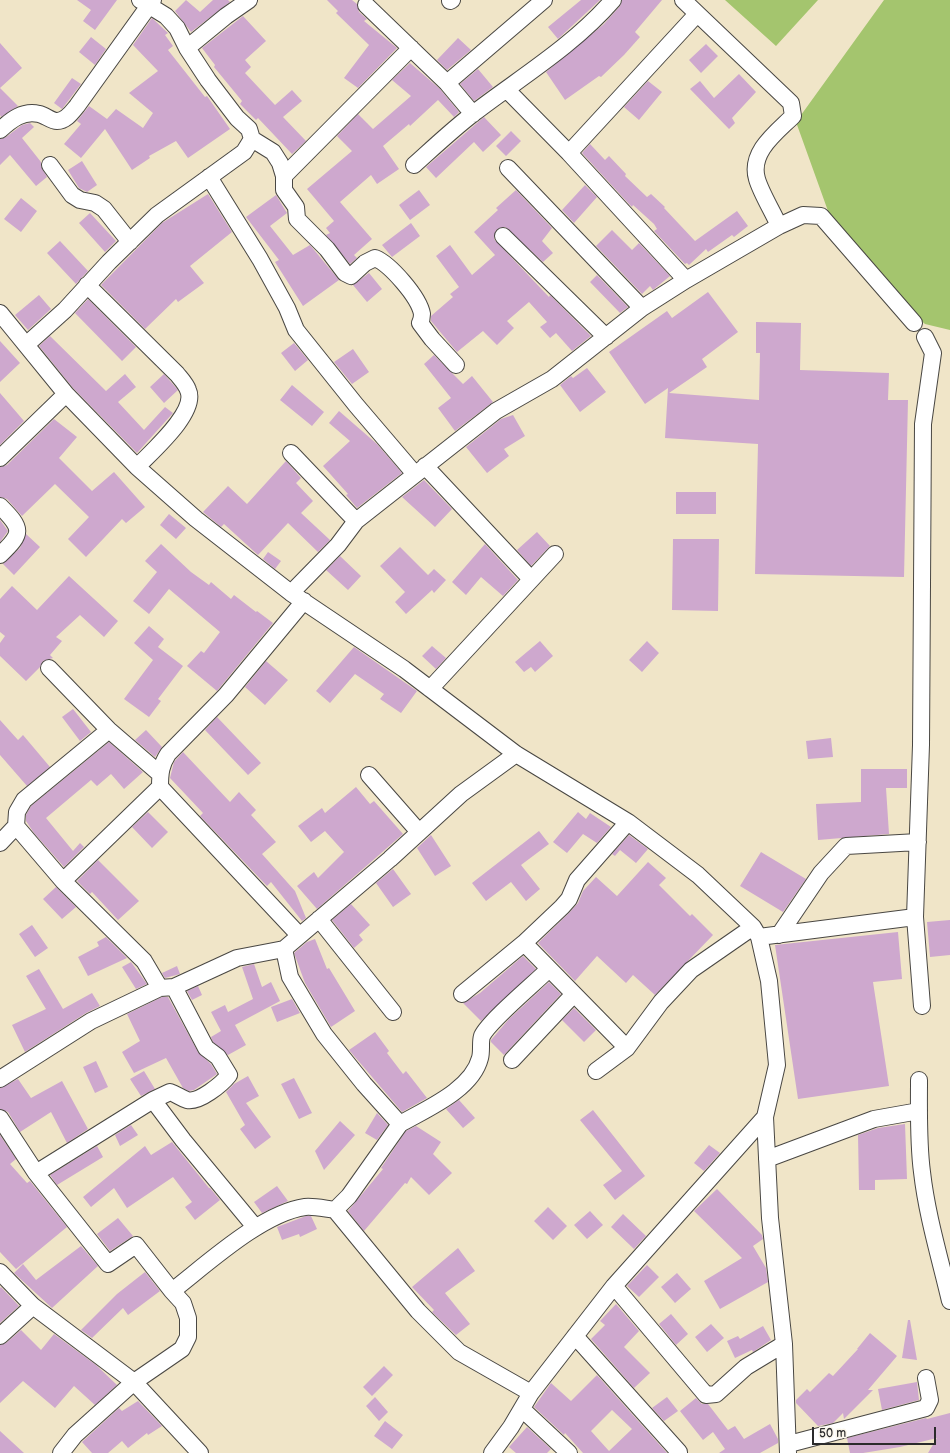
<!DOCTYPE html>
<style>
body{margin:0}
#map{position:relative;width:950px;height:1453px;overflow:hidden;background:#f0e5c8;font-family:"Balsamiq Sans",sans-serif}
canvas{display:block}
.scale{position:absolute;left:812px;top:1427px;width:124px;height:18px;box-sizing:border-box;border:2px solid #2b2b2b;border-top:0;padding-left:5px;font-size:12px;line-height:14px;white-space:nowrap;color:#2b2b2b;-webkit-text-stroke:3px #fbf7ec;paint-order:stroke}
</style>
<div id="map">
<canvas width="950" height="1453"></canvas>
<div class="scale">50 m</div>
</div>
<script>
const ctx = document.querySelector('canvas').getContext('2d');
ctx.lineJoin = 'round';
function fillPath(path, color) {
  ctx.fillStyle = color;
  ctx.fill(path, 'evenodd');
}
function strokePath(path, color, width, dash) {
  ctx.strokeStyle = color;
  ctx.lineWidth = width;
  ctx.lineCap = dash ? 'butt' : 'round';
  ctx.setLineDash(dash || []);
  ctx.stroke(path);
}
fillPath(new Path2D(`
 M725,0H818L776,46Z
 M884,0H950V330L925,324L879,284L828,211L796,122Z`), '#a4c56e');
fillPath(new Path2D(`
 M77,0H117L95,30L83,21L91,10Z
 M186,0L200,12L213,0H228L230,2L191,32L175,11Z
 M327,0H352L357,4L359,12L367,19L364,21L397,48L358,88L344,78L369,45L336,13L338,11Z
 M581,0H600L558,39L548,27Z
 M622,0H662L635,32L640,37L624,55L601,77L599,76L565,100L546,72L604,24L620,6Z
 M243,16L266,41L245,60L251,67L245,73L275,105L292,90L302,101L283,117L306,141L292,154L258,118L256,120L240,104L242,101L214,67L215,65L202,48Z
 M152,18L168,33L165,35L173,46L168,50L205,97L207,96L230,129L188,158L176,141L149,156L150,158L132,170L105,129L81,158L64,144L81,124L77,121L89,106L107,119L116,109L143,128L153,113L129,93L158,71L133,45Z
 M91,37L106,49L95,65L79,52Z
 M458,38L471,50L447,70L437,60Z
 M0,43L22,68L0,88Z
 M706,44L718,56L701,73L689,60Z
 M410,63L440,89L459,112L454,117L438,100L410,126L409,124L383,146L399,169L377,184L371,175L340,202L372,239L354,255L357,258L350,264L326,235L330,233L326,228L334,221L307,189L352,151L337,136L358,114L373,129L411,96L392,80Z
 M478,69L493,87L474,101L460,84Z
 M739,74L756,92L732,118L735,123L729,129L690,89L700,81L714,98Z
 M72,78L81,84L62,109L54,103Z
 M648,81L662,92L639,120L624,107Z
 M0,88L18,106L1,117L0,115Z
 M484,117L501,135L483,152L474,142L436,178L426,167Z
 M30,123L34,127L22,138L41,162V166L47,177L36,186L10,155L0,165V139L6,137L22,125Z
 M511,131L521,141L506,156L496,146Z
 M590,144L605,160L609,156L626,174L625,176L647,197L651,194L665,207L664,208L695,241L737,211L748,226L734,237L732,235L708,252L706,249L689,265L687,263L685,264L654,231L657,229L654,224L633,205L632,207L628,203L582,153Z
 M82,161L97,185L87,192L79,188L68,170Z
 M585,185L597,197L574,223L562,210Z
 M419,190L430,205L410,220L399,205Z
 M516,190L552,228L542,241L553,253L543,262L505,227L496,230L494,239L549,297L550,295L591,336L572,351L556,333L550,338L540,327L547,322L529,302L507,321L514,328L497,345L483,331L457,352L431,321V316L453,297L450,294L459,287L436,256L450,245L472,275L495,255L474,232L498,210L496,208Z
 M208,194L232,232L190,266L204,283L178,302L176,299L145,329L101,285L162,223Z
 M276,195L287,213L270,226L293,255L310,245L339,280L303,306L275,262L279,260L246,217Z
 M21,198L37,211L21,232L4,219Z
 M90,213L116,241L105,252L79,223Z
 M411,223L420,236L392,257L382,245Z
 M612,230L632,250L639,243L670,276L653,290L650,286L642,294L596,246Z
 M60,241L88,271L76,284L47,253Z
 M369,273L382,289L367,302L353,285Z
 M597,275L628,307L620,313L590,282Z
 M708,292L738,332L702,359L707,367L669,393L759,400L760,353H756V322L801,323L800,370L889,373L888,400H908L904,577L755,574L758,444L665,438L668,388L645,404L609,352L667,311L672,318Z
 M39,295L51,309L28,330L15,315Z
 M88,299L136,347L122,361L75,313Z
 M50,336L106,391L125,374L136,387L118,402L144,430L165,407L173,413L137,453L73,388L39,346Z
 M0,341L20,363L0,382Z
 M294,343L308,360L295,371L281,353Z
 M353,349L369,372L352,384L334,362Z
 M434,355L463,384L472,376L493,402L455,431L438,408L451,398L424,364Z
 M587,368L606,392L580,412L560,385L571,376L573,378Z
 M164,374L178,390L164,403L150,387Z
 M292,385L324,412L312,426L280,400Z
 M0,393L24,421L0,445Z
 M339,411L377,444L402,473L357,508L346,495L348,494L323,466L350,441L329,423Z
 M513,415L525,436L504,449L509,456L487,473L466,447L501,419Z
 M54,419L77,437L59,458L92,491L114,472L145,507L126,523L122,519L86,557L68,539L89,517L55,484L22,516L7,499L0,497V467L7,465Z
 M286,461L301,478L296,483L313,501L301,513L330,540L318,552L288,523L258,555L224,524L221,527L203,512L228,486L247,504Z
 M424,480L452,509L435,527L402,497Z
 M676,492H716V514H676Z
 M169,514L186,528L176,539L160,525Z
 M0,520L8,531L0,542Z
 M537,532L550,546L531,566L517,550Z
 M26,534L40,547L14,575L3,564L20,548Z
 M673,539H719L718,611L672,610Z
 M161,544L191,572L209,585L211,582L231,599L234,595L256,612L257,611L273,623L217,691L187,666L201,651L204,653L220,632L169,589L149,614L133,601L157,572L145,561Z
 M485,544L518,580L503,596L481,577L466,595L452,582Z
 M400,547L428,575L434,569L446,580L434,593L432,590L406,614L395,602L405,592L380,566Z
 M268,552L281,561L275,569L263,559Z
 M340,556L361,576L348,590L326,570Z
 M69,576L118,621L104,637L80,615L56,637L62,641L50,655L53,658L43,661L40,667L26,681L0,656V643L5,636L0,632V599L12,586L37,610Z
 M149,626L164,639L158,647L183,666L158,699L161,701L149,717L124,699L153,660L134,643Z
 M540,641L553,656L535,672L531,667L524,672L515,662Z
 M647,641L659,653L642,672L629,660Z
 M432,646L446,658L436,669L422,656Z
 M354,647L417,691L401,713L380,699L384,694L355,674L330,703L316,691Z
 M266,661L288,680L265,705L245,687Z
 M73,709L91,732L80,741L62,717Z
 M217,717L261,763L248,775L205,730Z
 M0,720L18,740L23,735L50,767L27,786L0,755Z
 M146,730L162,747L155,757L135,740Z
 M831,738L833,757L808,759L806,741Z
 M109,742L143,772L124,789L111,774L97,786L91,780L46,818L73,851L80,843L84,847L64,867L34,833L26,821V815L31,806Z
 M183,752L230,802L239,792L256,810L251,815L276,842L262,854L295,891L306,918L302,921L271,882L267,886L200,816L203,813L170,778L174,762Z
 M861,769H907V788H886L889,834L818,840L816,804L861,802Z
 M356,787L370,804L374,801L403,834L317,909L297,886L314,872L318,878L344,852L325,831L311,842L298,826L322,808L325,813Z
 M148,812L168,832L152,848L132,827Z
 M578,812L586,819L590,813L611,827L597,843L583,834L567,853L553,842Z
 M539,831L549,844L521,865L540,889L526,901L511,882L486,901L472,883Z
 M431,835L451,866L435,876L417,848Z
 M629,835L648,849L636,863L620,850L615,856L612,854Z
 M761,852L806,879L783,912L740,886Z
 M98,860L139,901L118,920L92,892L90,894L77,881Z
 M648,862L666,878L659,885L690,916L692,914L713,935L655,995L633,975L626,983L597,956L575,981L538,943L569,913L578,903L583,891L596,877L617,896Z
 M393,869L411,894L393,907L376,883Z
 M56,887L76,907L62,919L43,899Z
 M351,904L370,925L359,935L363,940L354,948L332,920Z
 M950,920V955L930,957L927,922Z
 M32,925L48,948L35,957L19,934Z
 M898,932L902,979L873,982L889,1086L798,1099L775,945Z
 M106,937L127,958L88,976L78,957L99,946L97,942Z
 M315,939L327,969L329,968L355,1011L331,1027L305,983L294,953L307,942Z
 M523,956L536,969L481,1021L463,1003L480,993Z
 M131,962L147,984L136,989L122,967Z
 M254,964L262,987L271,982L280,1001L235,1025L246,1045L228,1055L213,1042L211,1037L221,1031L211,1012L225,1005L228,1012L253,999L242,967Z
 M177,966L180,974L165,978L162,973Z
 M39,969L63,1009L92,993L100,1006L86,1013L25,1052L12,1025L46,1009L26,976Z
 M549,982L561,994L504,1055L491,1042V1040L509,1019Z
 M198,986L202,995L192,1000L187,991Z
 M162,997H168L198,1052L211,1064L217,1074L194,1090L189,1091L183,1088L166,1058L134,1073L122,1052L140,1041L127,1014Z
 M292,999L300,1013L277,1022L271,1007Z
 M574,1008L596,1030L584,1042L562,1020Z
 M375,1032L389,1051L387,1053L403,1074L406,1071L427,1098L402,1112L349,1050Z
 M96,1061L108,1087L95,1093L83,1067Z
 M144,1071L155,1089L141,1096L130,1079Z
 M248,1076L259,1096L246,1103L271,1137L255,1149L240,1129L245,1125L226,1092L234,1084Z
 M294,1078L312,1113L299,1119L281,1084Z
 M18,1079L31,1098L62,1081L88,1129L67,1143L51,1112L20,1132L8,1112L0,1109V1088Z
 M459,1100L475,1118L463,1128L446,1109Z
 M593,1110L645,1176L615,1200L603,1185L622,1171L580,1120Z
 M377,1113L388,1125L377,1140L365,1133Z
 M340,1121L355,1135L324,1170L315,1151Z
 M905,1124L907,1179L875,1180V1190H859L858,1135L878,1128Z
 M131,1125L138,1135L120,1146L115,1135Z
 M416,1126L441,1142L433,1154L452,1173L429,1195L411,1177L407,1184L405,1183L364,1231L348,1211L383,1169L381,1168L406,1131Z
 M0,1135L16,1159L10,1164L27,1183L30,1181L67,1227L16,1269L0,1252Z
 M172,1142L209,1188H210L220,1200L195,1220L185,1207L192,1202L173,1177L127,1208L114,1188L91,1207L83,1197L145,1146L151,1155Z
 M709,1145L720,1153L704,1171L694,1163Z
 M97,1146L103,1157L57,1185L50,1175Z
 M277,1186L288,1201L262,1213L254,1202Z
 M717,1189L762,1235L763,1239L753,1246L766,1268L768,1282L720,1309L704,1281L742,1258L694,1211Z
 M548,1207L567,1226L553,1240L534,1221Z
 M590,1211L603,1225L587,1239L574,1225Z
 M623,1214L646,1236L634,1249L611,1227Z
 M306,1216H311L317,1229L300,1237L299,1234L282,1240L277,1227Z
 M118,1218L133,1236L110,1251L97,1234Z
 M81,1246L98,1266L52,1308L14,1273L23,1264L36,1280Z
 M458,1248L475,1271L445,1293L470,1324L456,1335L432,1312L434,1310L412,1287Z
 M647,1265L659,1277L639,1297L627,1286Z
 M145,1272L160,1291L128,1315L123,1308L92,1338L81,1330L117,1294Z
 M677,1273L691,1289L675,1303L661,1287Z
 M1,1287L19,1306L0,1323V1288Z
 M616,1304L639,1331L624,1347L650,1373L634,1388L591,1339L605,1325L600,1321Z
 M671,1314L688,1334L676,1345L659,1324Z
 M908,1320H910L917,1360L902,1358Z
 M711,1324L724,1338L707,1352L695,1337Z
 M763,1326L771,1340L753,1352L752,1350L735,1358L727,1341L738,1336L740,1339Z
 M21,1330L41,1350L54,1334L96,1365L117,1385L95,1405L74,1386L55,1408L23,1381L0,1403V1345L6,1343Z
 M870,1333L897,1356L868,1390H873L844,1419L843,1413L833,1423L818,1426L796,1403V1400L807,1389L810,1392L829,1373L833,1376L858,1349H857Z
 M384,1366L393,1375L372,1396L363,1387Z
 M597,1375L667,1453H583L565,1433L564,1435L534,1407L551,1383L571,1401ZM612,1410L632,1429L609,1451L591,1431Z
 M917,1382L919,1400L882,1410L878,1389Z
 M375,1397L388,1412L379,1421L366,1406Z
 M667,1397L678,1411L664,1421L652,1408Z
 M696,1398L702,1404H708L728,1430L735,1426L744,1439L770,1424L778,1439V1443L760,1453H719L725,1449L713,1432L703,1440L680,1411Z
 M138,1401L162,1426L148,1435L147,1433L128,1448L122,1441L108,1453H92L82,1442L119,1408L122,1411Z
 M950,1413V1453H928L937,1438L900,1447L863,1453H850L847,1438L926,1418L927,1419Z
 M385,1421L403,1435L392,1449L374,1436Z
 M527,1427L551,1449L547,1453H516L509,1447Z
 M0,1431L24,1453H0Z`), '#cea8ce');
const minor = new Path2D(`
 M683,0L791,103L793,116C777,132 749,152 757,179C761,193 773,212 779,226L803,215L821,216L914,323
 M450,1L452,0
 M366,5L447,83L473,114
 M187,48L226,16L249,0
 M447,83L544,0
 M507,90L569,153L686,280
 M0,130C11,120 23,110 39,114C45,115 51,121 57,121C66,121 72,112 77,106L153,0
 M252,139L273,152L280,163L284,176V190L296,207L297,219L327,249L345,273L351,276L365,263L375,258C390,264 419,297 422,314C422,317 421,321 420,323L432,339L456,365
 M569,153L697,14
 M50,165L72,195L80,200L95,203L104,209L130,242
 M414,165C433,148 453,129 474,113C521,77 573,46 613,0
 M508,168L642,308
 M284,176L411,48
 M209,177L260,259L287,308L296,330L356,405L414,473
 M503,236L606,337
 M87,285L177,374C181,379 186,384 188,390C198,412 151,452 137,467
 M0,313L66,394L137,467L196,519L291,593L404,669L516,754L628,822L698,875L753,927L759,937L769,981L777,1065L765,1117L614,1286L531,1393L511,1427L492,1453
 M26,345L65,310L109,262L157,215L244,152L252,139L249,129L237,118L208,80L187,48L177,28L166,16L140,0
 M291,453L356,521
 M0,458L66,394
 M425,466L531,579
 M0,506C23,529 23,533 0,555
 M291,593L338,545L356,521L496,411L552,379L642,308L686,280L779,226
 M49,668L109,730L160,774
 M430,689L555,554
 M369,775L419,832
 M16,826L63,881L144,961L160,988
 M0,843L16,826L17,812L24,800L109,730
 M63,881L160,787
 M915,917L922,1006
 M319,919L393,1012
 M299,935L160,787C160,773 161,765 168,754L226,695L304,601
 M779,935L821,873L846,846L918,842
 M759,937L915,917L921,745L923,424L933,353L925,337
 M524,943L627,1048
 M462,994L524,943L562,907L569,899L577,880L628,822
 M512,1060L574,994
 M596,1071L627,1048L661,1002L691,970L753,927
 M0,1079L91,1021L160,988L174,987L237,958L284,949
 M919,1080C919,1110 918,1142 922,1172C927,1216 940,1258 950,1301
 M153,1100L170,1092C176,1094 181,1098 187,1100C199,1103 222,1084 229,1075L218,1057L206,1048L174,987
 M765,1117L770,1218L784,1344L788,1453
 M0,1118L36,1173L108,1264L136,1245L172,1291C207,1264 262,1213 305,1207C314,1206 326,1209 335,1210L349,1196L400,1124L364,1084L324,1034L290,977L284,949L390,859L461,794L516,754
 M400,1124C426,1109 472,1090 480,1058C482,1051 480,1042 482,1036C489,1021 535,983 549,969
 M767,1159L874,1119L919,1111
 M36,1173L153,1100L183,1140L255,1227
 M335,1210L418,1311L459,1352L531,1393
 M0,1272L33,1306L134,1382L75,1435L61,1453
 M614,1286L706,1395L716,1394L746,1367L784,1344
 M172,1291L183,1303L188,1318V1337L182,1349L134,1382L200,1453
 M0,1336L33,1306
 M575,1336L679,1452
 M522,1409L569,1453
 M789,1444L926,1408L930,1400L926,1378`);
strokePath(minor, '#494743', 18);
strokePath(minor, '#fff', 16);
</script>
